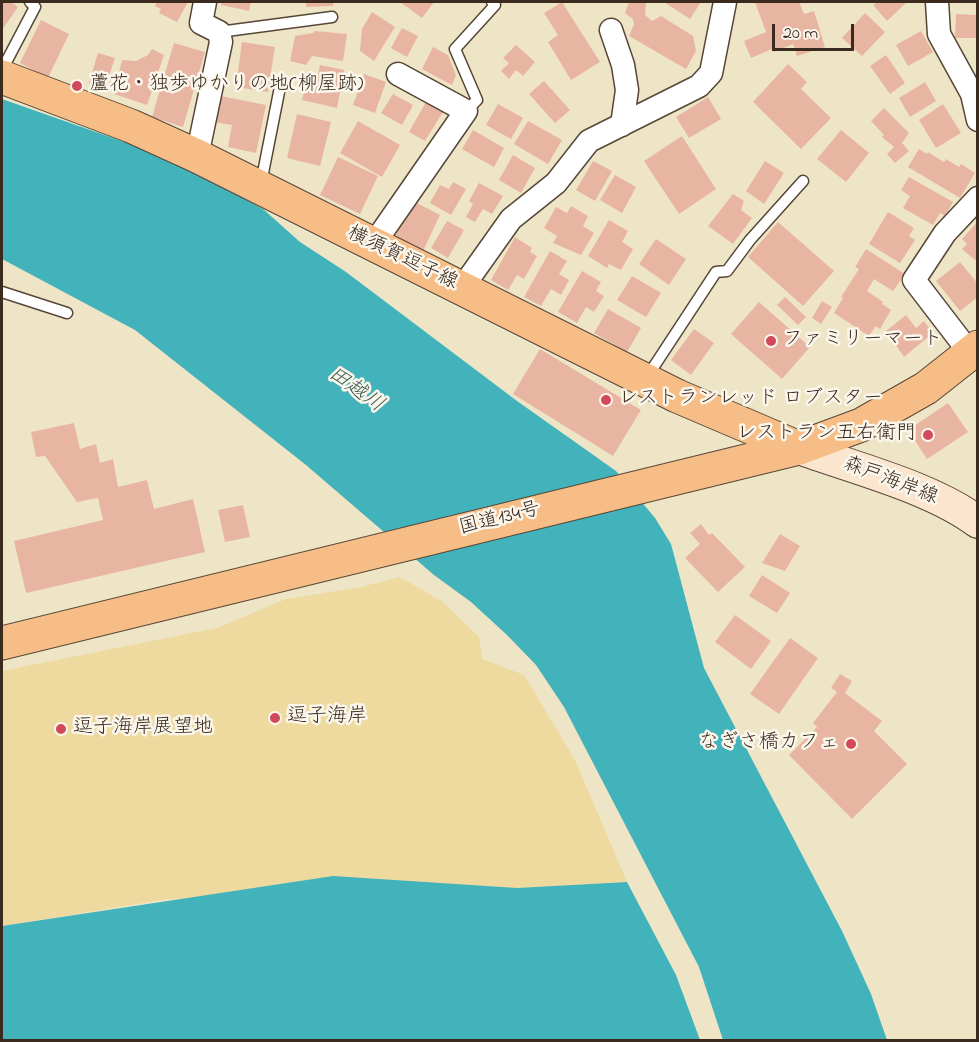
<!DOCTYPE html>
<meta charset="utf-8">
<style>
body{margin:0}
#map{position:relative;width:979px;height:1042px;overflow:hidden;background:#eee5c7;font-family:"Indie Flower",sans-serif}
canvas{display:block}
.frame{position:absolute;inset:0;border:3px solid #3b2a1e;pointer-events:none}
.scale{position:absolute;left:772px;top:24px;width:82px;height:27px;box-sizing:border-box;border:3px solid #3b2a1e;border-top:0;padding-left:8px;font-size:18px;line-height:21px;white-space:nowrap;color:#3b2a1e;-webkit-text-stroke:4px #fbf7ec;paint-order:stroke}
</style>
<div id="map">
<canvas width="979" height="1042"></canvas>
<div class="frame"></div>
<div class="scale">20 m</div>
</div>
<script>
const ctx = document.querySelector('canvas').getContext('2d');
ctx.lineJoin = 'round';
function fillPath(path, color) {
  ctx.fillStyle = color;
  ctx.fill(path, 'evenodd');
}
function strokePath(path, color, width, dash) {
  ctx.strokeStyle = color;
  ctx.lineWidth = width;
  ctx.lineCap = dash ? 'butt' : 'round';
  ctx.setLineDash(dash || []);
  ctx.stroke(path);
}
function write(font, color, halo, rows, align = 'center') {
  ctx.font = font + ' "Indie Flower","Klee One",sans-serif';
  ctx.lineWidth = 5;
  ctx.setLineDash([]);
  ctx.textBaseline = 'middle';
  ctx.strokeStyle = halo;
  ctx.fillStyle = color;
  for (const [text, x, y, turn = 0] of rows) {
    ctx.save();
    ctx.translate(x, y);
    ctx.rotate((+turn || 0) * Math.PI / 180);
    ctx.textAlign = isNaN(turn) ? turn : align;
    if (halo) ctx.strokeText(text, 0, 0);
    ctx.fillText(text, 0, 0);
    ctx.restore();
  }
}
fillPath(new Path2D(`
 M400,577L443,602L479,637L482,659L524,675L575,760L627,882L517,888L168,899L2,926V671L217,628L286,599L361,587Z`), '#eeda9e');
fillPath(new Path2D(`
 M2,99L130,144L184,165L263,209L300,242L346,272L517,401L616,471L655,518L671,544L704,668L842,931L871,994L887,1040H723L699,967L564,707L536,665L507,635L471,602L434,575L306,465L135,330L2,259Z
 M333,876L517,888L627,882L676,975L700,1040H2V926Z`), '#42b2bb');
fillPath(new Path2D(`
 M2,2H11L18,7L2,30Z
 M157,2H188L177,22L159,13L161,9L155,6Z
 M222,2H251L249,11L221,5Z
 M306,2H333V6L306,7Z
 M400,2H434L422,18Z
 M562,2L600,62L571,80L548,42L558,35L544,13Z
 M629,2L646,3L645,15L652,21L661,16L693,36L696,51L686,69L629,36L634,24L633,19L625,13Z
 M664,2H701L690,19Z
 M755,2H799L804,14L814,11L825,47L797,56L793,44L774,52L772,49L751,58L744,41L766,32Z
 M877,2H907L887,21L873,5Z
 M372,12L395,27L374,61L360,51L362,29Z
 M865,13L885,32L862,56L842,38Z
 M956,14L978,15V38H955Z
 M41,20L69,34L48,78L20,63Z
 M402,28L418,36L407,57L391,48Z
 M315,31L347,34L343,61L312,56L306,65L290,61L295,36L313,33Z
 M921,31L933,52L908,66L896,45Z
 M242,42L275,47L268,92L236,87Z
 M174,43L205,52L183,127L152,117Z
 M516,45L535,62L523,76L516,70L509,79L501,71L509,63L503,58Z
 M433,47L448,55L456,75L452,85L422,69Z
 M152,49L164,55L147,105L114,94L122,60L136,61L148,55Z
 M98,53L115,58L105,88L89,83Z
 M886,55L905,83L890,94L870,66Z
 M788,64L807,82L801,89L831,118L801,149L753,102Z
 M320,65L344,70L337,108L302,100L305,88L315,90Z
 M364,74L386,82L375,113L353,105Z
 M544,81L570,110L555,123L529,94Z
 M925,82L936,101L910,117L899,98Z
 M393,94L413,105L402,125L381,113Z
 M220,96L266,105L256,153L228,147L232,125L214,122Z
 M708,97L721,119L689,138L676,117Z
 M426,102L443,112L425,141L409,132Z
 M498,104L523,118L511,139L486,125Z
 M943,104L961,133L936,148L919,120Z
 M884,108L909,133L902,143L909,151L895,163L887,154L894,147L882,137L884,135L871,121Z
 M297,114L331,122L320,166L287,158Z
 M358,121L400,145L382,177L340,153Z
 M528,121L562,140L548,164L514,144Z
 M473,130L504,148L494,167L462,149Z
 M841,130L869,153L846,182L817,159Z
 M682,136L716,189L679,214L644,161Z
 M919,149L927,154L928,152L944,162L946,159L959,167L961,164L975,173L960,198L908,167Z
 M513,155L535,168L521,193L499,180Z
 M338,157L378,176L360,214L320,195Z
 M593,161L612,171L595,201L576,190Z
 M765,161L784,173L764,204L746,191Z
 M615,175L636,187L622,213L600,200Z
 M909,177L953,202L945,216L940,213L933,225L903,208L910,196L901,190Z
 M453,182L466,189L451,215L430,203L440,185L449,189Z
 M479,183L503,196L492,214L483,209L475,222L466,217L473,204L469,201Z
 M733,194L744,201L741,210L752,218L733,244L708,226Z
 M413,201L440,215L423,251L395,237Z
 M571,206L588,216L583,226L594,233L581,255L553,243L557,236L544,228L556,207L567,213Z
 M888,212L914,228L909,236L915,240L900,263L869,244Z
 M609,220L628,231L622,242L633,249L621,270L609,264L607,268L588,256Z
 M447,221L464,230L448,258L431,248Z
 M978,221V257L975,260L962,249L967,244L962,239Z
 M778,222L834,271L803,306L748,257Z
 M515,237L532,248L530,252L537,256L524,279L517,275L508,290L491,280Z
 M656,239L686,259L669,285L639,264Z
 M866,249L905,274L893,291L874,279L867,291L883,302L882,304L891,310L880,329L876,326L869,336L834,313L843,298L841,297L859,269L855,267Z
 M550,251L567,261L559,274L569,280L561,295L551,289L541,306L524,297Z
 M960,262L978,284V297L960,311L936,281Z
 M582,271L601,282L596,291L604,296L594,312L586,307L577,323L558,312Z
 M632,276L661,293L646,317L617,300Z
 M785,297L806,317L798,325L777,305Z
 M822,301L832,307L821,324L812,318Z
 M759,302L810,347L782,379L731,334Z
 M608,309L641,328L627,352L594,333Z
 M906,315L916,328L924,321L933,333L904,357L886,331Z
 M694,329L714,343L691,375L671,360Z
 M540,349L641,410L613,456L513,394Z
 M948,403L968,432L927,459L908,430Z
 M74,423L80,449L96,444L100,463L113,459L118,487L147,480L154,509L193,499L205,552L26,593L14,541L103,520L98,498L77,502L45,456L36,457L31,432Z
 M243,505L250,537L225,542L218,510Z
 M701,524L709,535L712,533L745,567L718,592L685,558L700,544L690,533Z
 M780,534L800,546L785,571L762,563Z
 M762,575L790,593L777,613L749,596Z
 M735,615L771,641L751,669L715,642Z
 M790,638L818,658L779,714L750,694Z
 M840,674L852,681L845,693L882,721L874,731L907,764L852,819L789,755L817,727L813,723L837,692L831,688Z`), '#e9b5a3');
const service = new Path2D(`
 M219,32L332,17
 M2,70L35,7L30,2
 M466,111L477,100L455,49L495,5L492,2
 M261,183L280,87
 M2,292L67,313
 M647,377L716,272L727,271L750,240L803,181`);
const minor = new Path2D(`
 M937,2L939,34L972,94L978,120
 M611,30L623,65L627,90L622,125
 M197,156L221,42L219,32L201,23L205,2
 M373,245L466,111L398,74
 M462,288L511,219L556,183L589,141L699,86L711,73L725,2
 M970,353L914,280L945,233L978,198`);
const secondary = new Path2D(`
 M799,448C854,468 931,487 978,522`);
const primary = new Path2D(`
 M2,77L131,126L197,156L677,396L799,448`);
const trunk = new Path2D(`
 M2,643L799,448L861,425L926,388L978,347`);
strokePath(service, '#564637', 13);
strokePath(minor, '#564637', 25);
strokePath(secondary, '#564637', 34);
strokePath(primary, '#564637', 35);
strokePath(trunk, '#564637', 35);
strokePath(service, '#fff', 10);
strokePath(minor, '#fff', 22);
strokePath(secondary, '#fbe5cf', 32);
strokePath(primary, '#f6be86', 33);
strokePath(trunk, '#f6be86', 33);
for (const [x, y, r, color] of [
 [77,86,6,"#d1495b"],
 [771,341,6,"#d1495b"],
 [606,400,6,"#d1495b"],
 [928,435,6,"#d1495b"],
 [275,718,6,"#d1495b"],
 [61,729,6,"#d1495b"],
 [851,744,6,"#d1495b"]
]) {
  const dot = new Path2D();
  dot.arc(x, y, r, 0, 2 * Math.PI);
  ctx.fillStyle = color;
  ctx.fill(dot);
  strokePath(dot, '#fbf7ec', 2);
}
write('20px', '#3b2a1e', '#fbf7ec', [
 ["蘆花・独歩ゆかりの地(柳屋跡)",89,86],
 ["ファミリーマート",783,341],
 ["レストランレッド ロブスター",618,400],
 ["レストラン五右衛門",916,435,"right"],
 ["逗子海岸",287,718],
 ["逗子海岸展望地",73,729],
 ["なぎさ橋カフェ",839,744,"right"]
], 'left');
write('20px', '#3b2a1e', '#fbf7ec', [
 ["横須賀逗子線",402,259,26],
 ["森戸海岸線",890,482,21],
 ["国道134号",500,520,-14]
]);
write('italic 21px', '#3d5a55', '#fbf7ec', [
 ["田越川",355,391,35]
]);
</script>
